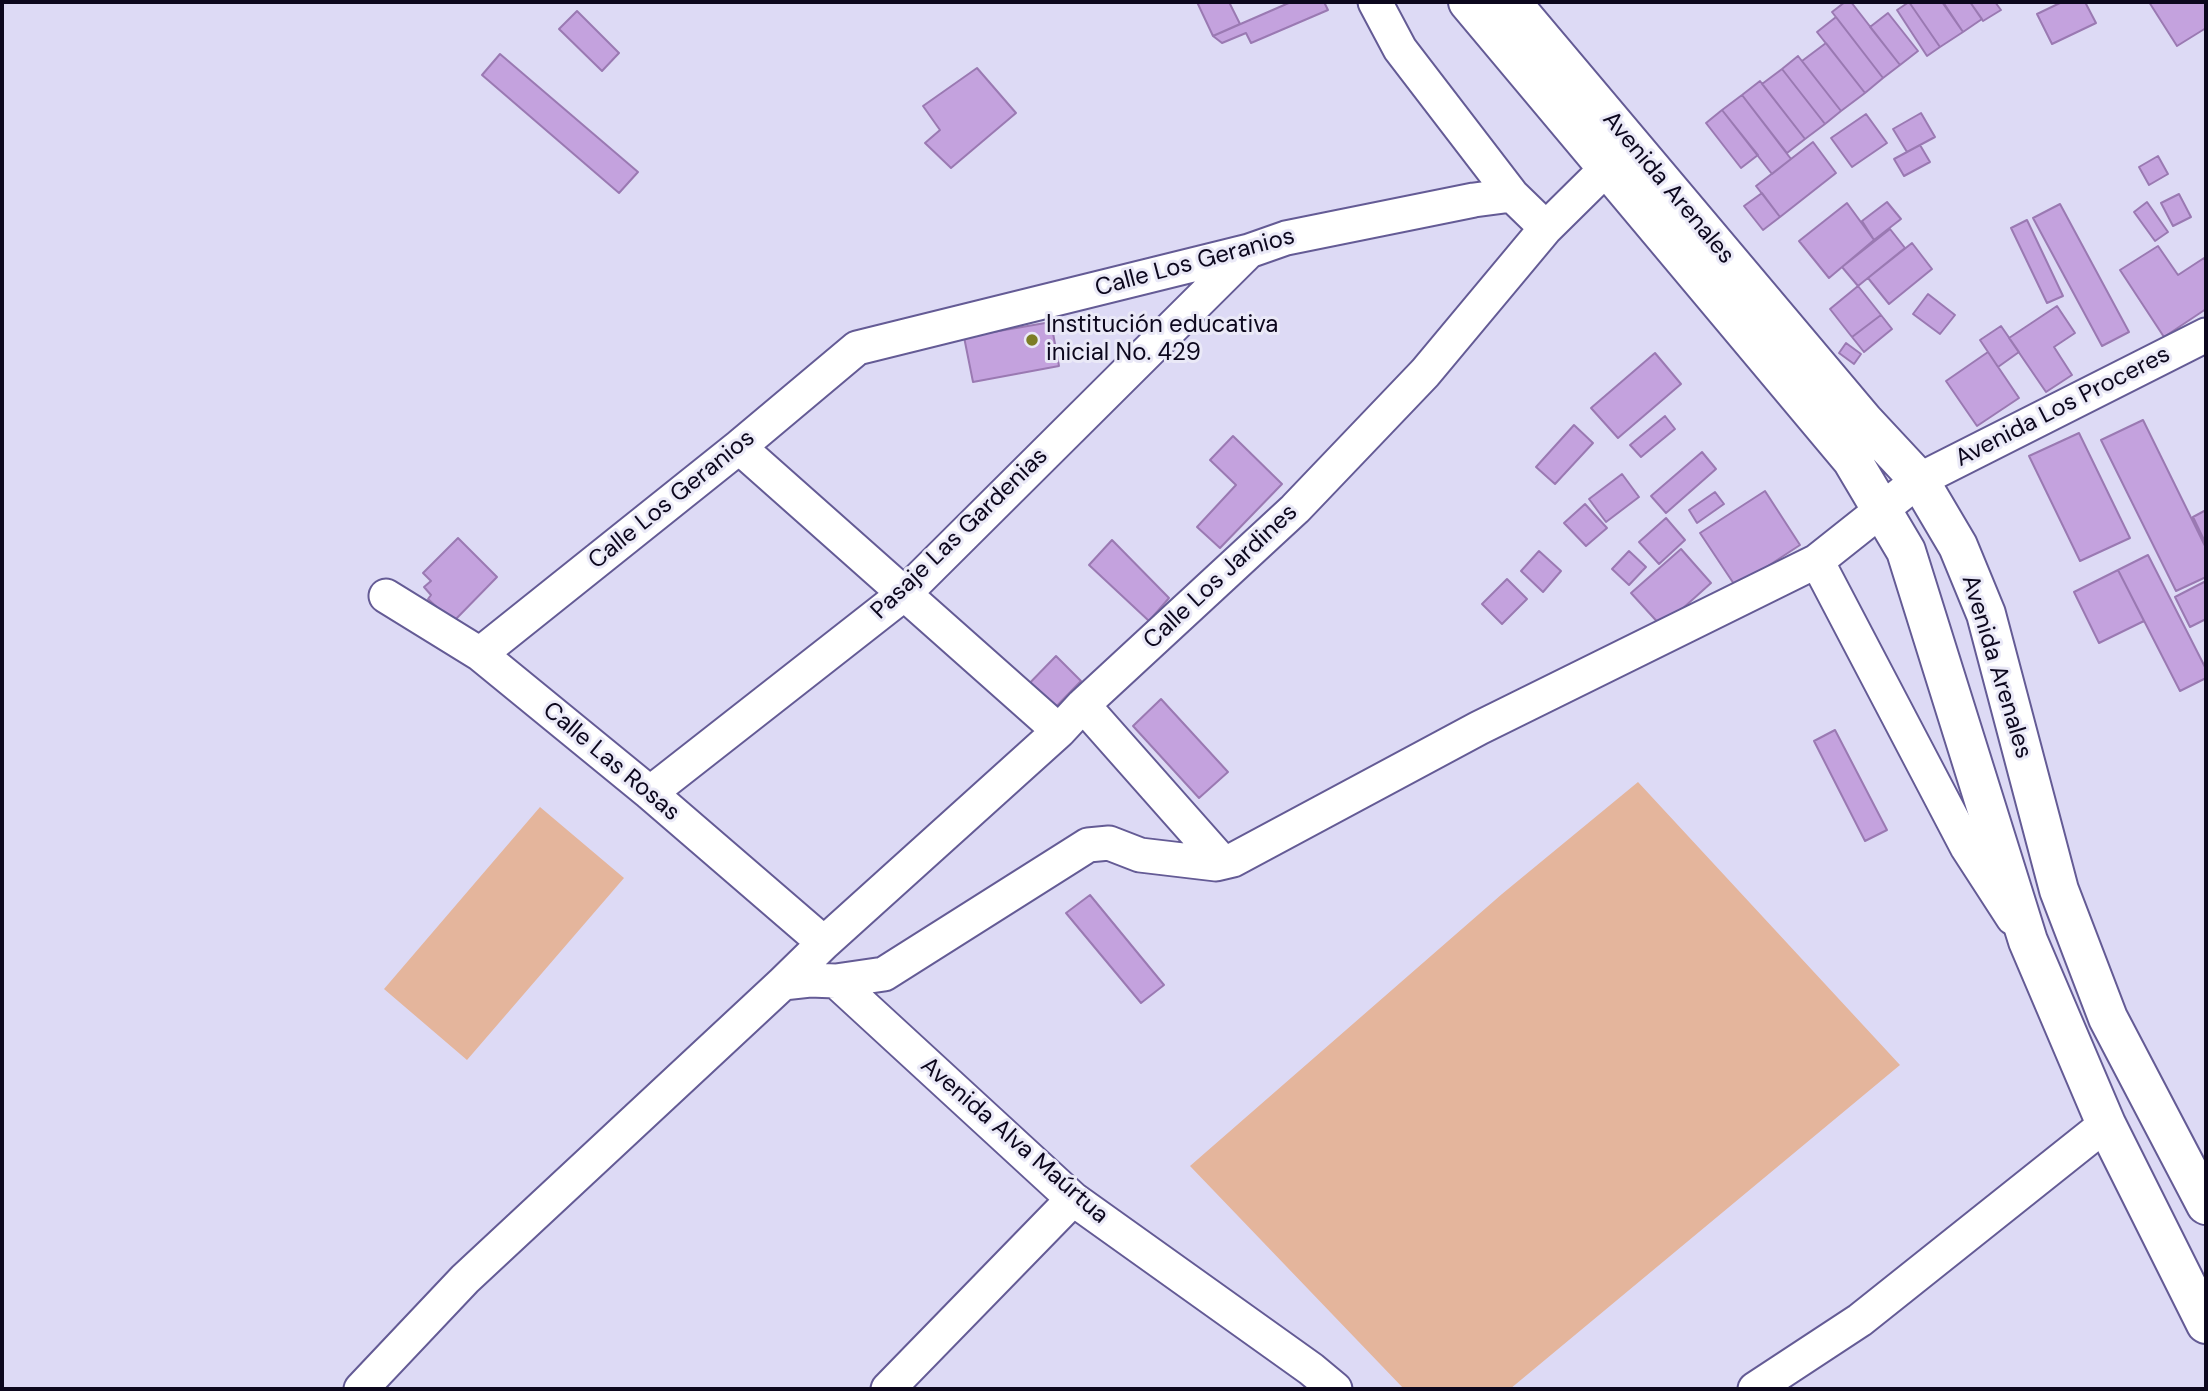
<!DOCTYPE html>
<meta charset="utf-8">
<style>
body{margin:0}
#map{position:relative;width:2208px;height:1391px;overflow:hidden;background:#dddaf5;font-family:"DM Sans",sans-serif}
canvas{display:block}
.frame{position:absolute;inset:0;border:4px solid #0c071d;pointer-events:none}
</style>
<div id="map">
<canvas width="2208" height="1391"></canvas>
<div class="frame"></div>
</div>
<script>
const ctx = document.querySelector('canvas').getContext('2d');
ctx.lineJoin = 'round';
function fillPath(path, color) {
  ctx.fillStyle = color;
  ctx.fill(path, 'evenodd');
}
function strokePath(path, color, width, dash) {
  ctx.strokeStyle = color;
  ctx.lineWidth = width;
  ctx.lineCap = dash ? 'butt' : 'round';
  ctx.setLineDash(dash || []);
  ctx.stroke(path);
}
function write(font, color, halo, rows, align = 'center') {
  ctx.font = font + ' "DM Sans",sans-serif';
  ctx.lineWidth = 6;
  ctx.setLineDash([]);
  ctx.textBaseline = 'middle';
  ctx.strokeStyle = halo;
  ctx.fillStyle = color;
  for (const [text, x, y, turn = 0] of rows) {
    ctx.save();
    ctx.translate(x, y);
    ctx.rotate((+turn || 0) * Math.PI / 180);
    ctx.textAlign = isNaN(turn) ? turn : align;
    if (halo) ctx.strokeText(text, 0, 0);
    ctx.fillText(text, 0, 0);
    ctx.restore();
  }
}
fillPath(new Path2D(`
 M1638,782L1900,1065L1510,1389H1404L1190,1166L1502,894Z
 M540,807L624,878L467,1060L384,989Z`), '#e4b59c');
const building = new Path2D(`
 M1197,2H1229L1240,24L1213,36Z
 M1291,2H1324L1328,10L1251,43L1246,33L1222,43L1213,36Z
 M1845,2H1851L1900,65L1883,78L1832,12Z
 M1909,2L1940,47L1927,56L1897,10Z
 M1909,2H1942L1963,32L1940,47Z
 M1943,2H1970L1982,19L1963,32Z
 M1970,2H1995L2001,10L1983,21Z
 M2062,2H2085L2096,23L2052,44L2037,14Z
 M2149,2H2206V28L2177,46Z
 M577,11L619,53L602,71L559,29Z
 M1888,13L1918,51L1900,65L1870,27Z
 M1836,17L1883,78L1865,93L1817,32Z
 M1826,43L1865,93L1841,111L1802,61Z
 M500,54L638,172L619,193L482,75Z
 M1798,56L1841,111L1825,124L1782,69Z
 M977,68L1016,113L951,168L925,143L940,130L923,106Z
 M1782,69L1825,124L1805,139L1762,84Z
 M1760,81L1805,139L1787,153L1742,95Z
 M1742,95L1791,159L1772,174L1722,110Z
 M1722,110L1758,155L1741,168L1706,123Z
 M1921,113L1935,137L1907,152L1893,129Z
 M1866,114L1887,143L1852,167L1831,138Z
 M1813,142L1836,173L1780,217L1756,186Z
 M1920,145L1930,162L1904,176L1894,159Z
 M2158,156L2168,174L2149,185L2139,167Z
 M1762,193L1780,217L1763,230L1744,206Z
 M2179,194L2191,217L2173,226L2161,203Z
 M1887,202L1901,219L1874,240L1862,221Z
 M2147,202L2168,232L2155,241L2134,212Z
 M1847,203L1874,240L1829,278L1799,241Z
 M2060,204L2129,332L2102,346L2033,218Z
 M2027,220L2063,296L2047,303L2011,228Z
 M1890,229L1905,248L1858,286L1842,267Z
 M1912,243L1932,269L1889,304L1868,278Z
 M2158,246L2178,275L2204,258L2206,262V309L2164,337L2120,270Z
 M1858,286L1881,315L1852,337L1830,309Z
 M1928,294L1955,315L1940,334L1913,314Z
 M2057,306L2075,333L2054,347L2072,375L2046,392L2009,338Z
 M1881,315L1892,329L1864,352L1852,337Z
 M1051,322L1059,366L973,382L964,337Z
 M2001,326L2019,352L1998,367L1980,340Z
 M1846,343L1861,354L1854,364L1839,353Z
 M1988,352L2019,398L1977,426L1946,381Z
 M1655,353L1681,384L1618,438L1591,408Z
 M1665,416L1675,429L1641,457L1630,445Z
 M2143,420L2206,548V577L2176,591L2101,440Z
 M1574,425L1593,443L1555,484L1536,467Z
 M2079,433L2130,538L2080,561L2029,456Z
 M1233,436L1282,484L1220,548L1197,527L1236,485L1210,460Z
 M1702,452L1716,469L1666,513L1651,496Z
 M1622,474L1639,497L1606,522L1589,499Z
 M1765,491L1800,545L1736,587L1700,533Z
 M1715,492L1724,504L1697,523L1689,510Z
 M1585,504L1607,528L1586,546L1564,523Z
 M2206,510V544L2193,517Z
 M1666,518L1685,540L1659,564L1639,542Z
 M458,538L497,577L453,622L428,599L431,595L424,587L431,581L423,573Z
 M1112,540L1169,598L1149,621L1089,565Z
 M1681,549L1711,583L1662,627L1631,593Z
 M1539,551L1561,571L1543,592L1521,571Z
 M1629,551L1646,567L1629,585L1612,569Z
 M2148,555L2206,669V678L2180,691L2118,570Z
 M2118,570L2144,621L2099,643L2074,592Z
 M1507,579L1527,599L1502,624L1482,604Z
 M2206,581V619L2190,627L2175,597Z
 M1056,656L1081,681L1045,718L1020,693Z
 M1161,699L1228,772L1199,798L1133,726Z
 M1835,730L1887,830L1865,841L1814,741Z
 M1090,895L1164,985L1141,1003L1066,913Z`);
fillPath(building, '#c4a2de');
strokePath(building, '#9a79b2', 2);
const minor = new Path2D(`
 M1375,2L1400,49L1512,195
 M739,447L1059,731
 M1817,561L1967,847L2013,918
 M386,596L480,654L650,793L824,943
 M480,654L739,447L857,348L1249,251L1286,238L1474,200L1512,195L1546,228
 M1083,705L1222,862
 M650,793L904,594L1249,251
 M836,981L1073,1199L1311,1369L1335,1389
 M783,983L824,943L1059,731L1083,705L1295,509L1425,373L1546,228L1626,149
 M361,1389L465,1279L783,983L810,980L836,981L884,974L1088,845L1109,843L1140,855L1216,864L1233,860L1479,728L1817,561L1919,480L2206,335
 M888,1389L1073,1199
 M1755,1389L1860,1320L2106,1124`);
const secondary = new Path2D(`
 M1468,2L1852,460L1906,551L2028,941L2106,1124L2206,1324
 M1511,2L1864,421L1919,480L1958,546L1986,614L2059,890L2108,1018L2206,1205`);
strokePath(minor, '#645b95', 37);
strokePath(secondary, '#645b95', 42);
strokePath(minor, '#fff', 33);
strokePath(secondary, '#fff', 38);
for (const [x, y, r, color] of [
 [1032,340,7,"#7c7d26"]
]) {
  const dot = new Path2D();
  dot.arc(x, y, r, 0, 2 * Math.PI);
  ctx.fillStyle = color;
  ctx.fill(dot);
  strokePath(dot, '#eae9f7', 2.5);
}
write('24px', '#0c071d', '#eae9f7', [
 ["Avenida Arenales",1668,188,50],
 ["Calle Los Geranios",1195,263,-15],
 ["Avenida Los Proceres",2063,407,-27],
 ["Calle Los Geranios",672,500,-39],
 ["Pasaje Las Gardenias",960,534,-44],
 ["Calle Los Jardines",1221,577,-43],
 ["Avenida Arenales",1996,667,73],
 ["Calle Las Rosas",611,762,40],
 ["Avenida Alva Maúrtua",1014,1141,41]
]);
write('24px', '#0c071d', '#eae9f7', [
 ["Institución educativa",1046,326],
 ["inicial No. 429",1046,354]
], 'left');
</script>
